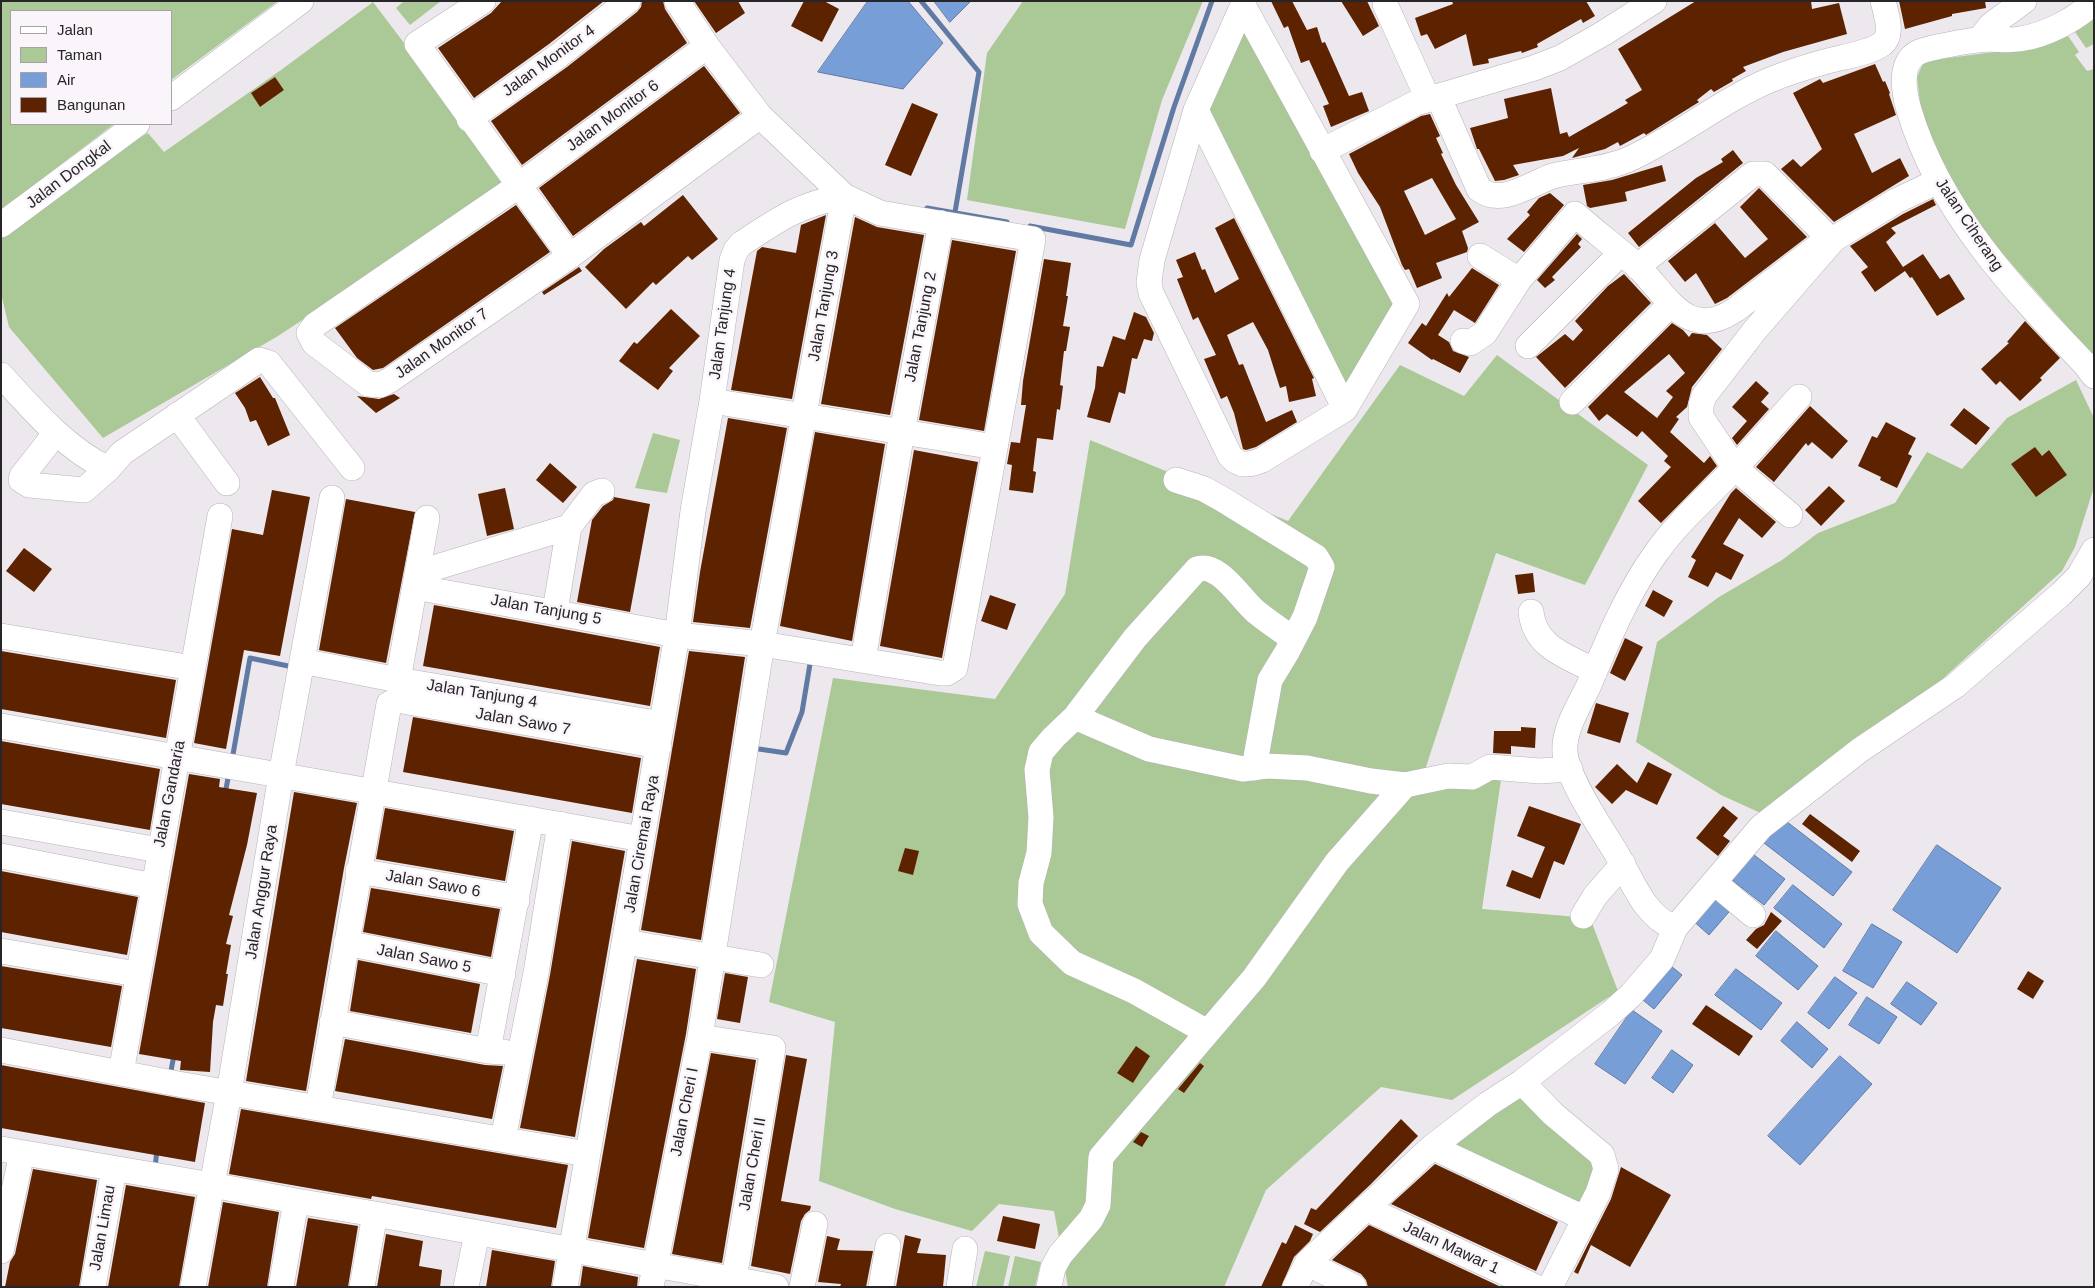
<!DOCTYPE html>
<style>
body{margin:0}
#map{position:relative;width:2095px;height:1288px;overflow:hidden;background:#ece8ed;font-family:Arial,sans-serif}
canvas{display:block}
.frame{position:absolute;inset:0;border:2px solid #272527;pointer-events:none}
.legend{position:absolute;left:10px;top:10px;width:162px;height:115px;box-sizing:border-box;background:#faf5fa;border:1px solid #a6a2a6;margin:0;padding:6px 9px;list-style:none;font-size:15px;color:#272527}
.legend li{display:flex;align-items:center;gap:10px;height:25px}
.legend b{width:25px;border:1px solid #a6a2a6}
</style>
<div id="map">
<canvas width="2095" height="1288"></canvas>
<div class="frame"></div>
<ul class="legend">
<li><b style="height:6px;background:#fff"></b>Jalan</li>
<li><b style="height:14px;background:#abc897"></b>Taman</li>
<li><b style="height:14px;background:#789ed8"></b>Air</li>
<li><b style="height:14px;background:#5d2200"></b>Bangunan</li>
</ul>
</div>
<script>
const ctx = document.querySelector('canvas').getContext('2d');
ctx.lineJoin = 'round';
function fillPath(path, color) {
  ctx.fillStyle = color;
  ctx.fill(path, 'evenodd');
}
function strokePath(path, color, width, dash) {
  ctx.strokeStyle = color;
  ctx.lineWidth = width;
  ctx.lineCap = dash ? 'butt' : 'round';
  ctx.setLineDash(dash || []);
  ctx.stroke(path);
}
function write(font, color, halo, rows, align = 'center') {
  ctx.font = font + ' Arial,sans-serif';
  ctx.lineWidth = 5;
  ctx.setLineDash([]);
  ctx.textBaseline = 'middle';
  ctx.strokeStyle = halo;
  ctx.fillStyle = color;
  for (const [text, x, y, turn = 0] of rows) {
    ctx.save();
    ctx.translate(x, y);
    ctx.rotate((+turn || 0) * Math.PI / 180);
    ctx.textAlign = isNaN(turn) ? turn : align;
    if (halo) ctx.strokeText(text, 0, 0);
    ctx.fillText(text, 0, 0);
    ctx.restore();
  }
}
fillPath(new Path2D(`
 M1,1H278L171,80V11H11V124H114L1,210Z
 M404,1H441L410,25L396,8Z
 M1023,1H1203L1162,100L1125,229L967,200L987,53Z
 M373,2L507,179L397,258L278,336L103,438L9,327L1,293V235L118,150L148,133L164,152L281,70ZM275,77L284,90L260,107L252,93Z
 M1243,5L1407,304L1345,409L1196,110Z
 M2094,11V44L2086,48L2071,26Z
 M2064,30L2079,52L2075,55L2087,71L2094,69V363L2070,330L2001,252L1961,200L1922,120L1917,77L1924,61L1995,52Z
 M1497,355L1648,465L1585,585L1496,553L1423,776L1501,780L1482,909L1590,918L1618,991L1452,1100L1381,1087L1266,1190L1224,1287H1068L1054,1211L999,1204L972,1231L895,1209L819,1181L835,1022L769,1002L833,678L995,699L1065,594L1090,440L1288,521L1400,365L1464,396Z
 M2076,380L2094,418V487L2075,547L2062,571L1938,683L1765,815L1721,795L1636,742L1657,642L1719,597L1782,560L1818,533L1895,503L1927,452L1962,469L2007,418Z
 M653,433L680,440L667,493L635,488Z
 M1522,1082L1602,1155L1584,1218L1432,1147Z
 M985,1251L1010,1256L1003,1287H976Z
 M1015,1256L1041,1262L1035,1287H1008Z`), '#abc897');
const water = new Path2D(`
 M868,1H908L943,43L903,89L818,72Z
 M934,1H971L950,22Z
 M1782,818L1852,872L1833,896L1764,843Z
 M1937,845L2001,888L1957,953L1893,910Z
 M1749,851L1785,879L1764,905L1728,877Z
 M1793,885L1842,924L1824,948L1774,908Z
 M1716,888L1735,905L1709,935L1690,918Z
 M1872,924L1902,942L1873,988L1843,971Z
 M1776,931L1818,966L1798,990L1756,956Z
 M1666,962L1682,975L1654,1009L1638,996Z
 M1736,969L1782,1003L1761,1030L1715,995Z
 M1835,977L1857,993L1829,1029L1808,1013Z
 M1907,982L1937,1003L1921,1025L1891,1004Z
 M1867,997L1897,1017L1879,1044L1849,1025Z
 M1632,1010L1662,1031L1625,1084L1595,1064Z
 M1797,1022L1828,1049L1812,1068L1781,1041Z
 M1672,1050L1693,1065L1673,1093L1652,1078Z
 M1840,1056L1872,1084L1800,1165L1768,1136Z`);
fillPath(water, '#789ed8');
strokePath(water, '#607aa3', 1);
strokePath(new Path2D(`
 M921,1L979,72L955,212
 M927,208L1007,222
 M1030,226L1131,245L1174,107L1212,1
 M752,748L786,753L802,712L811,658
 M232,760L250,658L293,667
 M225,794L229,773
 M170,1076L174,1055
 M155,1168L157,1149`), '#607aa3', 5);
fillPath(new Path2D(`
 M502,1H604L549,44L474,98L438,48L491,13Z
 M642,1H663L665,9L687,43L522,165L491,121L567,67L637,12L641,7Z
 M694,1H738L745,13L716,33Z
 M804,1H824L839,9L822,42L791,26Z
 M1271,1H1292L1307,30L1317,27L1322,43L1325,42L1349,96L1362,92L1369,111L1331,127L1323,106L1329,104L1309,60L1301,63L1288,26L1284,28Z
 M1341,1H1367L1379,26L1363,36Z
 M1452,1H1586L1595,16L1583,23L1581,19L1537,44L1538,47L1522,53L1521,51L1488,59L1489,63L1473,66L1466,34L1435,49L1427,34L1421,36L1415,18L1453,4Z
 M1696,1H1811L1812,9L1839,3L1847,34L1783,52L1743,67L1746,71L1732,79L1733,81L1714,92L1711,89L1697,100L1699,102L1646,135L1644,133L1620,146L1618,142L1605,149L1572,158L1579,148L1563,156L1513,165L1519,175L1504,180L1495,181L1479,149H1477L1470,128L1508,118L1504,99L1551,88L1560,134L1567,132L1569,137L1604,117L1628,103L1625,100L1642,90L1618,49Z
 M1899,1H1985L1986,8L1952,14V16L1905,29Z
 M1875,64L1883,82L1885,81L1890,93L1889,94L1896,115L1854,134L1872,173L1900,158L1909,176L1834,222L1781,169L1793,159L1801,167L1822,149L1793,93L1820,79L1823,83Z
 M704,66L740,113L573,236L539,188Z
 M275,77L284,90L260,107L251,93Z
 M912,103L938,114L911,176L885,165Z
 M1430,114L1440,136L1436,138L1443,153L1441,154L1456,185L1479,222L1462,231L1468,248L1467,252L1436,263L1442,278L1417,288L1409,269L1405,270L1402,265L1380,207L1358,173L1349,154L1421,116ZM1432,178L1456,219L1425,235L1404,191Z
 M1733,150L1743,163L1639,247L1628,233L1696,178L1723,162L1721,159Z
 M1662,165L1666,181L1625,192L1627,201L1590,208L1587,206L1583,185L1612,180Z
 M1759,188L1807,237L1727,298L1715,304L1696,273L1685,282L1668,261L1715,223L1745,258L1768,239L1740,207Z
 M1550,193L1564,205L1524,252L1507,239L1530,215L1527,212L1539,198Z
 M683,195L718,239L692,260L688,256L656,285L653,282L626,309L585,267L604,249L641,222L644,226Z
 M1933,199L1936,205L1891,228L1896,233L1886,242L1903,267L1923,254L1940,279L1949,274L1965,299L1937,316L1912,277L1910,278L1905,271L1875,292L1861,272L1868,267L1850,246L1903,214Z
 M516,205L550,252L383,368L373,370L357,358L335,328Z
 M826,215L792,399L731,390L757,251L762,247L796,253L801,225Z
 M855,217L877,227L924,235L890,415L821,404Z
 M1234,218L1314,378L1312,379L1316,396L1289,402L1286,386L1280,388L1268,350L1253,322L1227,335L1239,365L1243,364L1266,422L1292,410L1297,422L1256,447L1246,450L1243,449L1234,413L1227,396L1221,399L1204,359L1216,355L1198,317L1193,320L1177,279L1183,277L1176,260L1195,252L1202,270L1205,269L1215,293L1239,279L1215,228Z
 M1577,234L1582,239L1578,244L1581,247L1552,277L1555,280L1545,288L1537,280Z
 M952,240L1016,251L984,431L919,420Z
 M1044,259L1071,263L1066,296H1068L1063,326L1070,327L1066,351H1064L1060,385L1063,386L1060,410L1057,409L1053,440L1037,438L1033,471L1036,472L1033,493L1009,490L1012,465L1007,464L1011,442L1020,443L1026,405H1021L1023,381Z
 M579,267L582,271L544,295L542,292Z
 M1472,268L1499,285L1475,323L1454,310L1438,335L1449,342L1453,351L1469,357L1460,373L1433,359L1432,360L1408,343L1422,323L1426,326L1447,293L1449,297Z
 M1624,274L1651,303L1565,388L1536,357L1565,334L1573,341L1583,330L1575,321L1608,286Z
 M671,309L700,336L669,368L673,371L658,390L619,361L634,342L637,344Z
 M1134,312L1146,317L1154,333L1152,341L1144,339L1137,359L1132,358L1125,394L1119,392L1110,423L1087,417L1095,388L1097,366L1103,367L1113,336L1125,340Z
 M2025,321L2060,358L2040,378L2042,380L2020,401L2000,381L1996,385L1981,369L2009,343L2007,342Z
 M1672,323L1683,330L1689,337L1692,333L1707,335L1722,349L1692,387L1687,407L1676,417L1679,419L1670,432L1704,463L1710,456L1717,466L1661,523L1638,501L1671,467L1664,461L1668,456L1642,431L1637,437L1607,414L1599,421L1588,407ZM1669,354L1685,373L1666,391L1673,397L1657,418L1624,392Z
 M260,377L273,398H275L290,435L268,446L256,420L250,422L245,408L235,393Z
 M1756,381L1769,393L1761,402L1769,409L1737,445L1732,438L1747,421L1732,407Z
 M394,394L400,398L376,413L357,396L379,399Z
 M1810,406L1848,441L1832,459L1812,442L1808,446L1806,443L1774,482L1756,467Z
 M1964,408L1990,428L1976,445L1950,425Z
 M728,418L787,428L750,628L693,622L700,572Z
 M1886,422L1916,438L1908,454L1912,456L1897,488L1880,480L1881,477L1858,466L1872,436L1877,438Z
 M815,432L885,444L852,641L780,626Z
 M2035,447L2042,456L2049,450L2067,475L2036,497L2011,464Z
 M914,450L978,462L942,658L880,646Z
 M550,463L577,487L563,503L536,480Z
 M1829,486L1845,501L1821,526L1805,510Z
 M505,488L514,529L487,536L478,494Z
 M1736,488L1776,522L1762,538L1739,518L1723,544L1744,555L1731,580L1716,572L1708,587L1688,577L1696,560L1691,557L1731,493Z
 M272,490L310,497L280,656L244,650L226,749L194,743L232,529L263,535Z
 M614,497L650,504L630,612L577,602L592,520L603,506L613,500Z
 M346,499L415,512L386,663L319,650Z
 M24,548L52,569L34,592L6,571Z
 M1533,573L1535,592L1518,594L1515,575Z
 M1653,590L1673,601L1664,617L1645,606Z
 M990,595L1016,604L1007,630L981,621Z
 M434,605L660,647L650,706L423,666Z
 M1625,638L1643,647L1625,681L1610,673Z
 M1,651L176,680L166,738L1,709Z
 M689,651L745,657L701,940L641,930Z
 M1596,703L1629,713L1620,743L1587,733Z
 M413,717L641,758L632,813L403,772Z
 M1521,727L1536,728L1535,748L1511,746V754L1493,753L1494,731H1521Z
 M1,741L160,769L150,830L1,804Z
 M1648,762L1672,774L1657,805L1626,790L1612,804L1595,787L1617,764L1637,783Z
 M189,774L220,779L219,787L257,793L247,845L229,915L233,916L226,944L231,945L226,974H228L223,1006L216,1005L213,1022L210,1072L180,1070L181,1061L139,1054Z
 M294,792L357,803L344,868L306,1091L246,1081Z
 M1529,806L1581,824L1564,865L1554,861L1540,899L1506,886L1512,870L1532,878L1545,847L1517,836Z
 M1723,806L1738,818L1723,836L1730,841L1718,856L1696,838Z
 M385,808L514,831L505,881L376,859Z
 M1810,814L1860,851L1852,862L1802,824Z
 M572,841L625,851L575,1137L520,1128L550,975Z
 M905,848L919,851L913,875L898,871Z
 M1,871L138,897L127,955L1,932Z
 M371,888L500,909L491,957L363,932Z
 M1771,912L1782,921L1757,949L1746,940L1756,929L1764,925Z
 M637,959L696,969L686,1034L644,1248L588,1238Z
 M358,960L480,984L471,1033L350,1011Z
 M1,966L122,986L111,1047L1,1028Z
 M2028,971L2044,981L2033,999L2017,989Z
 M725,973L748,977L740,1023L717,1019Z
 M1706,1005L1753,1036L1739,1056L1692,1024Z
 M345,1039L485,1065L503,1066L492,1119L335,1091Z
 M1136,1046L1150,1056L1133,1083L1117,1073Z
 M711,1053L756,1060L722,1263L672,1254Z
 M786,1055L807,1059L781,1201L811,1206L810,1210L805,1214L801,1221L790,1274L751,1266Z
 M1200,1063L1204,1066L1184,1093L1178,1089Z
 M1,1065L205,1103L195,1162L1,1128Z
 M241,1109L568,1165L556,1228L372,1196L371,1199L229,1174Z
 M1401,1119L1418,1136L1371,1184L1320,1232L1304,1224L1311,1208L1316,1210Z
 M1141,1132L1149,1136L1142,1147L1133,1142Z
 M1435,1164L1558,1222L1536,1271L1391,1204Z
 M1621,1167L1671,1195L1630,1267L1591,1245L1578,1274L1574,1272L1611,1199Z
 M33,1169L97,1180L79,1287H5L10,1262L15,1254Z
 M126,1185L195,1197L179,1287H108Z
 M223,1202L279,1212L267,1287H208Z
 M1003,1216L1040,1224L1035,1249L997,1241Z
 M308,1218L358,1226L348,1287H296Z
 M1295,1225L1313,1234L1310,1241L1294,1257L1281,1287H1261L1282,1242L1286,1244Z
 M1369,1225L1501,1287H1368L1366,1280L1361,1274L1332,1260Z
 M386,1234L423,1241L419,1266L442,1270L440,1287H377Z
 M905,1235L921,1239L917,1253L946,1255L943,1287H896Z
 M827,1236L840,1239L837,1250L873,1251L866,1287H840L841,1284L818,1282Z
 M492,1250L555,1261L551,1287H486Z
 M583,1266L638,1277L637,1287H580Z`), '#5d2200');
const minor = new Path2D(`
 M483,1L417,44L570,256
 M2094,2C2075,20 2046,35 2020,39C2006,41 1992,38 1978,40C1966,41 1953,44 1941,46C1934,48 1926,49 1919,52C1898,62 1904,93 1909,110C1939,211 2013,289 2084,363L2094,376
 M1385,4L1428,99
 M1243,5L1407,304L1345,409L1262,460C1249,465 1240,467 1230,456L1151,293L1149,282L1152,260L1196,110Z
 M1979,40L1991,25L2024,1
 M707,46L518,186L315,325L309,333L314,343L368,384L380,385L390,380L570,256L760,116
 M1438,96L1479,189C1501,207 1531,183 1553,176C1578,170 1603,170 1627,160C1677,138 1720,101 1770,80C1787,73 1806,67 1824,62C1840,57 1868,54 1882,44C1894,35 1886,14 1883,1
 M171,98L301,1
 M1196,110L1345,409
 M469,119L558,56L628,1
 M1322,151L1416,103L1534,68L1560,58L1604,33L1654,1
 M1,225L137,124
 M1480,256L1519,280
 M1637,267L1753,174H1765L1829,238L1834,239
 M1463,341L1470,343L1485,333L1519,280L1575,214C1595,232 1617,248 1637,266C1666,293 1686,343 1735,310L1829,238
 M1528,346L1620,254
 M1,375C34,411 64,447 108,469L122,453L259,360L269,363L352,468
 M712,401L995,447
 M1572,402L1670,305
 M177,415L227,483
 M55,434L22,476L21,480L29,485L84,490L108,469
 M1176,480L1204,489L1222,499L1316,557L1322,567L1305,617L1287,652L1270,680L1254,768
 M1790,515L1735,468L1701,417V405L1704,396L1755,330L1834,239L1896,201L1938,181
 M417,573L569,527L594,494L602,491
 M415,587L677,635L762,644L940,673H947L955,668L1033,239L880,213L844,196L760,116L707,46L677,1
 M555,611L569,527
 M1531,612C1535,648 1567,656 1595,671
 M1,636L193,668
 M863,660L902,432L941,223
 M302,661L398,680L662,724
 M398,680L427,518
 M1075,717L1135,638L1197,569C1219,562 1240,598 1255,611C1267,621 1281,630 1293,639
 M1,726L642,839
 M1,822L159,850
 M1,856L154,886
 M358,871L508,896L517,901
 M1715,883L1753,915
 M1583,916L1595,896L1623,864
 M1675,928C1641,915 1631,875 1612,846C1598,824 1567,777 1565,752C1563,730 1580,704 1589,685C1608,640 1627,593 1656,553C1676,524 1705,499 1730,473C1754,449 1776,422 1799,397
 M625,942L761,965
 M346,943L503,974
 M1,951L137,974
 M332,1022L488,1051L504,1052
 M1207,1032L1134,991L1072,963L1041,933L1030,904L1031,883L1039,853L1041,817L1037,770L1041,752L1054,737L1075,717L1149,749L1243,769L1267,766L1307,768L1371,781L1405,785L1448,776L1472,777L1490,767L1540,771L1570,769
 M700,1037L773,1048L734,1279
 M1,1050L178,1084L587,1154
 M488,1051L531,819
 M121,1073L220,516
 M1522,1082L1553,1114L1602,1155L1606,1169L1598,1193L1550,1287
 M318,1107L389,704L397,700L659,746
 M503,1139L536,973L560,824
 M1432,1147L1584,1218
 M1,1149L212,1185L296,1201L375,1214L776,1287
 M1365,1208L1536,1287
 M1,1251L22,1153
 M1307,1263L1354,1287
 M93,1287L114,1169
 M193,1287L229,1093L281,775L332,498
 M281,1287L296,1201
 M362,1287L375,1214
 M466,1287L477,1233
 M565,1287L677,635L693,511L712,401L732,260L736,250L741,244C779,219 798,205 844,196
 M651,1287L700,1037L762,644L844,196
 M802,1287L815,1224
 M881,1287L888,1246
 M959,1287L965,1249
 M1049,1287L1053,1268L1060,1255L1091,1219L1098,1205L1101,1157L1254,978L1337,862L1405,785
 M1295,1287L1307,1263L1432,1147L1488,1104L1522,1082L1611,1013L1631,995L1662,959L1675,928L1761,827L1860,750L1955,686L2061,594L2079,576L2094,550`);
strokePath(minor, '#b7b3b7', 26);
strokePath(minor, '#fff', 25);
write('16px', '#272527', '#faf5fa', [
 ["Jalan Monitor 4",549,61,-36],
 ["Jalan Monitor 6",613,116,-36],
 ["Jalan Dongkal",69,175,-37],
 ["Jalan Ciherang",1969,225,56],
 ["Jalan Tanjung 3",824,306,-80],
 ["Jalan Tanjung 4",723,324,-82],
 ["Jalan Tanjung 2",921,327,-79],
 ["Jalan Monitor 7",442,344,-35],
 ["Jalan Tanjung 5",546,610,10],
 ["Jalan Tanjung 4",482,694,9],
 ["Jalan Sawo 7",523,722,10],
 ["Jalan Gandaria",170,794,-79],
 ["Jalan Ciremai Raya",642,844,-80],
 ["Jalan Sawo 6",433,884,10],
 ["Jalan Anggur Raya",262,892,-81],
 ["Jalan Sawo 5",424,959,11],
 ["Jalan Cheri I",685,1112,-79],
 ["Jalan Cheri II",753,1164,-80],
 ["Jalan Limau",103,1228,-80],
 ["Jalan Mawar 1",1451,1248,25]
]);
</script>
